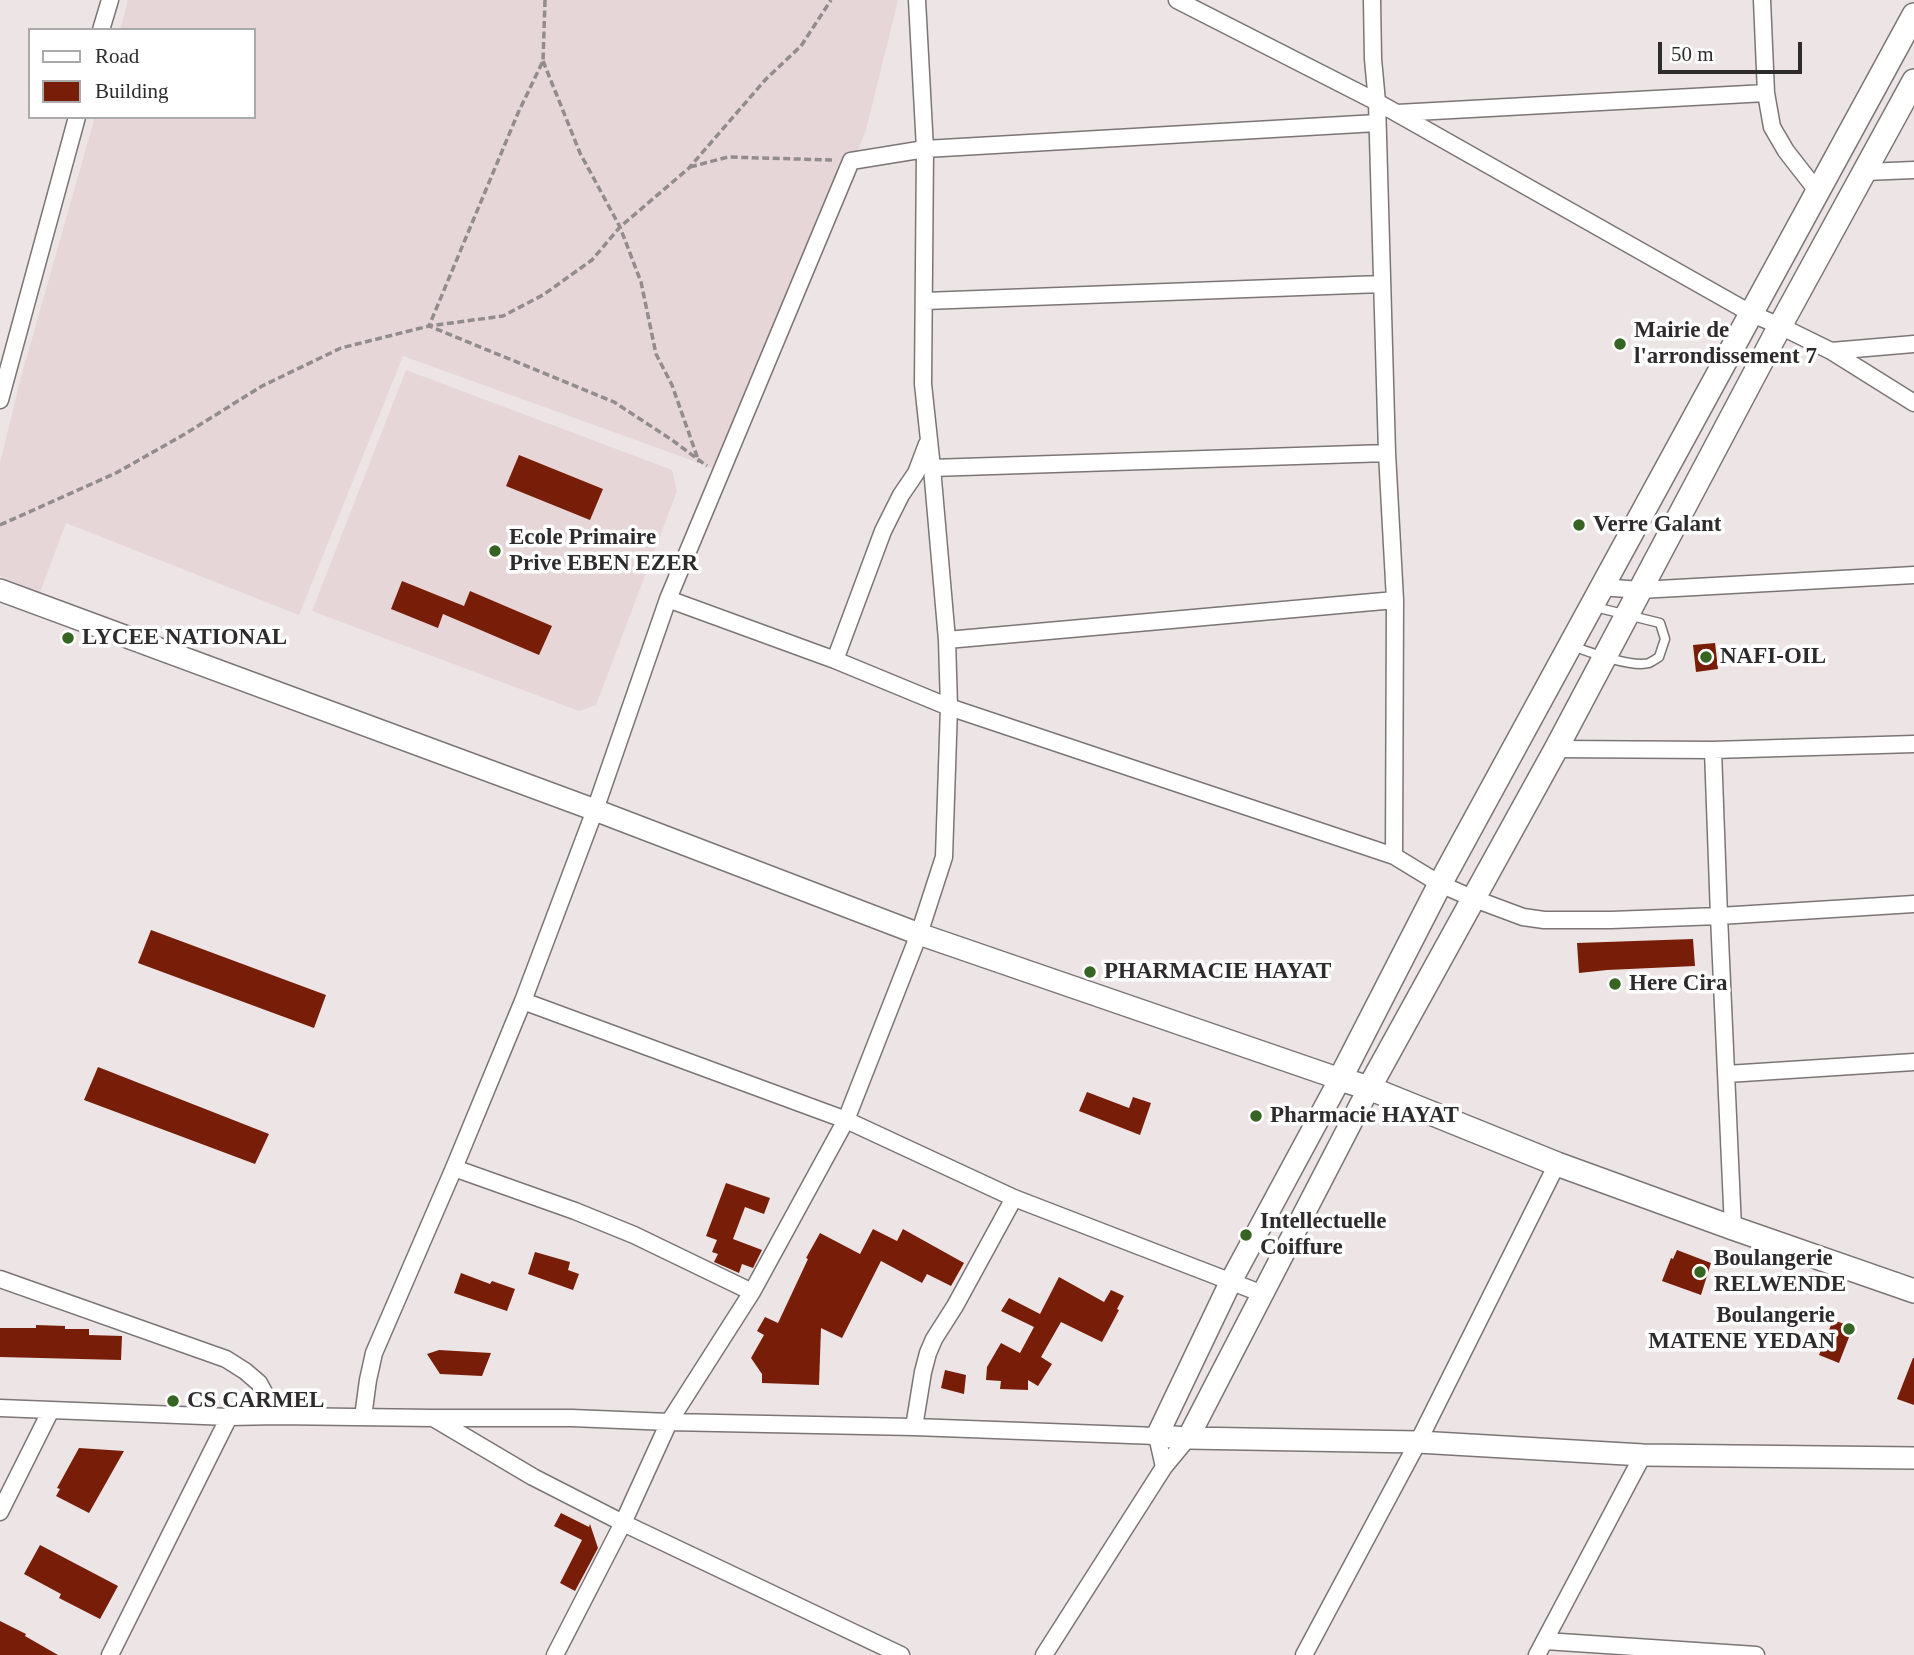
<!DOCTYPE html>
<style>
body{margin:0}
#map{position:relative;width:1914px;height:1655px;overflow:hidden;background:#ece4e5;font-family:"Times New Roman",serif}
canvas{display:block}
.legend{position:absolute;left:28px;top:28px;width:228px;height:91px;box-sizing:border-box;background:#fff;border:2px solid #abaaab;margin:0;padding:9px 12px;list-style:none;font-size:21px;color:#2e2b2c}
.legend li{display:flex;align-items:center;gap:14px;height:35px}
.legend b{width:35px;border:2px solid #abaaab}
.scale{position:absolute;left:1658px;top:42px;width:144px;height:32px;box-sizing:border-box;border:4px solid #2e2b2c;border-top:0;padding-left:9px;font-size:21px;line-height:24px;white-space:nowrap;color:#2e2b2c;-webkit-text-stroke:5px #fff;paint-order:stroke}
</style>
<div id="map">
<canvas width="1914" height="1655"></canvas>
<ul class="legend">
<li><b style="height:9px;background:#fff"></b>Road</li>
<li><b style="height:19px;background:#781e08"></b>Building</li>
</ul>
<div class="scale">50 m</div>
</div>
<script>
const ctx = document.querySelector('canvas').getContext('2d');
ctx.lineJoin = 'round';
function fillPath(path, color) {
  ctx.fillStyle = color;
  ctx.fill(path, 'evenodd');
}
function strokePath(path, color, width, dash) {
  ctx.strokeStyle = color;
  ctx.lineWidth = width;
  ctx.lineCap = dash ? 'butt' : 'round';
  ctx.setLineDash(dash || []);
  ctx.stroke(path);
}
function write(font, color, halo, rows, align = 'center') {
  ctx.font = font + ' "Times New Roman",serif';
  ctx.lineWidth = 7;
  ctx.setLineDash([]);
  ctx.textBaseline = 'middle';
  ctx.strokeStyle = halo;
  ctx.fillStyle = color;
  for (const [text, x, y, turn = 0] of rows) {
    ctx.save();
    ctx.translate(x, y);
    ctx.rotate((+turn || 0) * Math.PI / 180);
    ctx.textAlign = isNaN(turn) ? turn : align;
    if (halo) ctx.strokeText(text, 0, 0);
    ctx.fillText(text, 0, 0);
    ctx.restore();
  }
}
fillPath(new Path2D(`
 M128,0H898L866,130L727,473L403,356L299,615L66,523L40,592L0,576V463L21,377L95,117H254V30H120Z
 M406,370L672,470L677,491L596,705L579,711L312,611Z`), '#e6d6d8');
fillPath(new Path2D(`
 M519,455L603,489L590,520L506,486Z
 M402,581L464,606L470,591L552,626L539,655L443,614L438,628L391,609Z
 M1715,643L1718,669L1696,672L1693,645Z
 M151,930L326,995L314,1028L138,963Z
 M1693,939L1695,966L1607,970L1579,973L1577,943Z
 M98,1067L269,1134L255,1164L84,1100Z
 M1087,1092L1129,1108L1133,1097L1151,1103L1140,1135L1079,1111Z
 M726,1183L770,1198L764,1214L745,1207L733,1239L762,1250L753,1268L742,1264L739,1273L714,1262L718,1254L712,1252L717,1240L706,1236Z
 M873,1229L897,1241L903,1229L964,1263L951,1286L927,1274L922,1283L881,1261L842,1338L821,1328L819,1385L762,1383V1374L751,1358L764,1335L757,1331L765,1317L778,1323L808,1259L806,1258L820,1233L860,1254Z
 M1677,1250L1711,1263L1701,1295L1662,1281L1671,1258L1673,1259Z
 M535,1252L570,1262L568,1270L579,1274L573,1290L528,1274Z
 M461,1273L490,1284L492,1281L515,1289L507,1311L454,1293Z
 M1059,1277L1104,1302L1111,1290L1124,1296L1117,1309L1119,1310L1102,1342L1061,1322L1041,1357L1052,1364L1038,1386L1028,1380V1390L1000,1389L1001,1381L986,1380L987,1367L1001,1343L1020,1353L1034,1327L1001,1311L1009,1298L1040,1314Z
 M1833,1320L1853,1327L1839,1363L1819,1355Z
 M36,1325L65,1326V1329H89V1335L122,1336L121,1360L0,1357V1328H36Z
 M439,1350L491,1353L482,1376L440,1374L427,1354Z
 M1913,1358H1914V1405L1897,1399Z
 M945,1370L966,1375L964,1394L941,1388Z
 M79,1448L124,1451L89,1513L56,1496L60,1489L57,1488Z
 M561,1513L589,1527L590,1524L598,1548L575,1591L560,1583L582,1540L554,1526Z
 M40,1545L118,1586L100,1619L59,1598L61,1594L24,1574Z
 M0,1621L26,1634L25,1636L58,1655H0Z`), '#781e08');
const service = new Path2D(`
 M1572,646C1589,652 1632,668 1649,663C1653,661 1656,659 1659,657L1665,639L1660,623L1595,607`);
const minor = new Path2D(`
 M1177,0L1377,102L1752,314L1780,326L1831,351L1914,403
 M1372,0L1373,59L1377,102L1387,453L1395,600L1394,856
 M1762,0L1766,93L1772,127L1786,151L1818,192
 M101,30L110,0
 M1397,113L1766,93
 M1865,172L1914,170
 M925,301L1381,284
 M1831,351L1914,344
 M0,400L77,117
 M932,468L1387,453
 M1601,587L1640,590L1914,575
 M668,599L835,660L949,707L1394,856L1440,884L1472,898L1523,917L1544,920H1611L1719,916L1914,904
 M947,640L1395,600
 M835,660L883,531L901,495L916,473L927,444
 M1556,749L1713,750L1914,744
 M1713,750L1719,916L1733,1228
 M523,1001L846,1120L1014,1198L1263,1294
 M1727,1074L1914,1062
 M454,1168L575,1211L634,1235L752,1292
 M0,1279L226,1359L245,1371L259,1383L277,1416
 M0,1408L229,1417L277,1416L433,1418H572L669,1422L914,1427L1157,1436L1164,1467
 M363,1417L368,1380L374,1353L454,1168L523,1001L595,810L668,599L851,161L925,149L1377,123
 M435,1419L533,1477L623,1523L901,1655
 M914,1427L923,1372L928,1353L934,1339L955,1306L1014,1198
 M0,1512L51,1410
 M1545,1641L1756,1655
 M110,1655L229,1417
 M555,1655L623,1523L669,1422L752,1292L846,1120L919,934L944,857L949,707L947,640L932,468L923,384L925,149L917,0
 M1044,1655L1164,1467L1188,1438
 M1304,1655L1418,1442L1557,1164
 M1537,1655L1643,1455`);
const tertiary = new Path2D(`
 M0,590L595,810L919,934L1340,1079L1231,1281L1157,1436L1188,1438L1418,1442L1643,1455L1914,1458
 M1188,1438L1369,1088`);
const secondary = new Path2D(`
 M1914,15L1440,884L1340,1079L1369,1088L1557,1164L1733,1228L1914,1291
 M1369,1088L1556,749L1780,326L1914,81`);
strokePath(service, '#7c7576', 11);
strokePath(minor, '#7c7576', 19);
strokePath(tertiary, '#7c7576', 24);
strokePath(secondary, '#7c7576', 26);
strokePath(new Path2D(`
 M545,0L543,61L518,113L429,326L614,402L672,440L707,466
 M543,61L580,153L620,227L641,282L656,354L672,385L699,462
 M690,167L728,157L832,160
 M0,525L116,473L185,434L262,386L341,348L429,326L503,316L543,295L592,260L620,227L689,168L766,79L801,46L831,0`), '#928c8d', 3.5, [7, 3.5]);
strokePath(service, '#fff', 8);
strokePath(minor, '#fff', 16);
strokePath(tertiary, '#fff', 21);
strokePath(secondary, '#fff', 23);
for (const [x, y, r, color] of [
 [1620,344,7,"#366423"],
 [1579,525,7,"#366423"],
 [495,551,7,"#366423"],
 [68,638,7,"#366423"],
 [1706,657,7,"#366423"],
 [1090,972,7,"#366423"],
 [1615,984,7,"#366423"],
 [1256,1116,7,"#366423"],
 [1246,1235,7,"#366423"],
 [1700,1272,7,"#366423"],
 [1849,1329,7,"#366423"],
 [173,1401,7,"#366423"]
]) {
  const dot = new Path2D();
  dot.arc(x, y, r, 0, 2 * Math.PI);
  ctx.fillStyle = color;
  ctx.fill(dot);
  strokePath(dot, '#fff', 2.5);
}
write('bold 23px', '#2e2b2c', '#fff', [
 ["Mairie de",1634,331],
 ["l'arrondissement 7",1634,357],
 ["Verre Galant",1593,525],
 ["Ecole Primaire",509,538],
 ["Prive EBEN EZER",509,564],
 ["LYCEE NATIONAL",82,638],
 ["NAFI-OIL",1720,657],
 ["PHARMACIE HAYAT",1104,972],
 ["Here Cira",1629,984],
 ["Pharmacie HAYAT",1270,1116],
 ["Intellectuelle",1260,1222],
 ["Coiffure",1260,1248],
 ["Boulangerie",1714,1259],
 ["RELWENDE",1714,1285],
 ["Boulangerie",1835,1316,"right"],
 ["MATENE YEDAN",1835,1342,"right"],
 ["CS CARMEL",187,1401]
], 'left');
</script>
